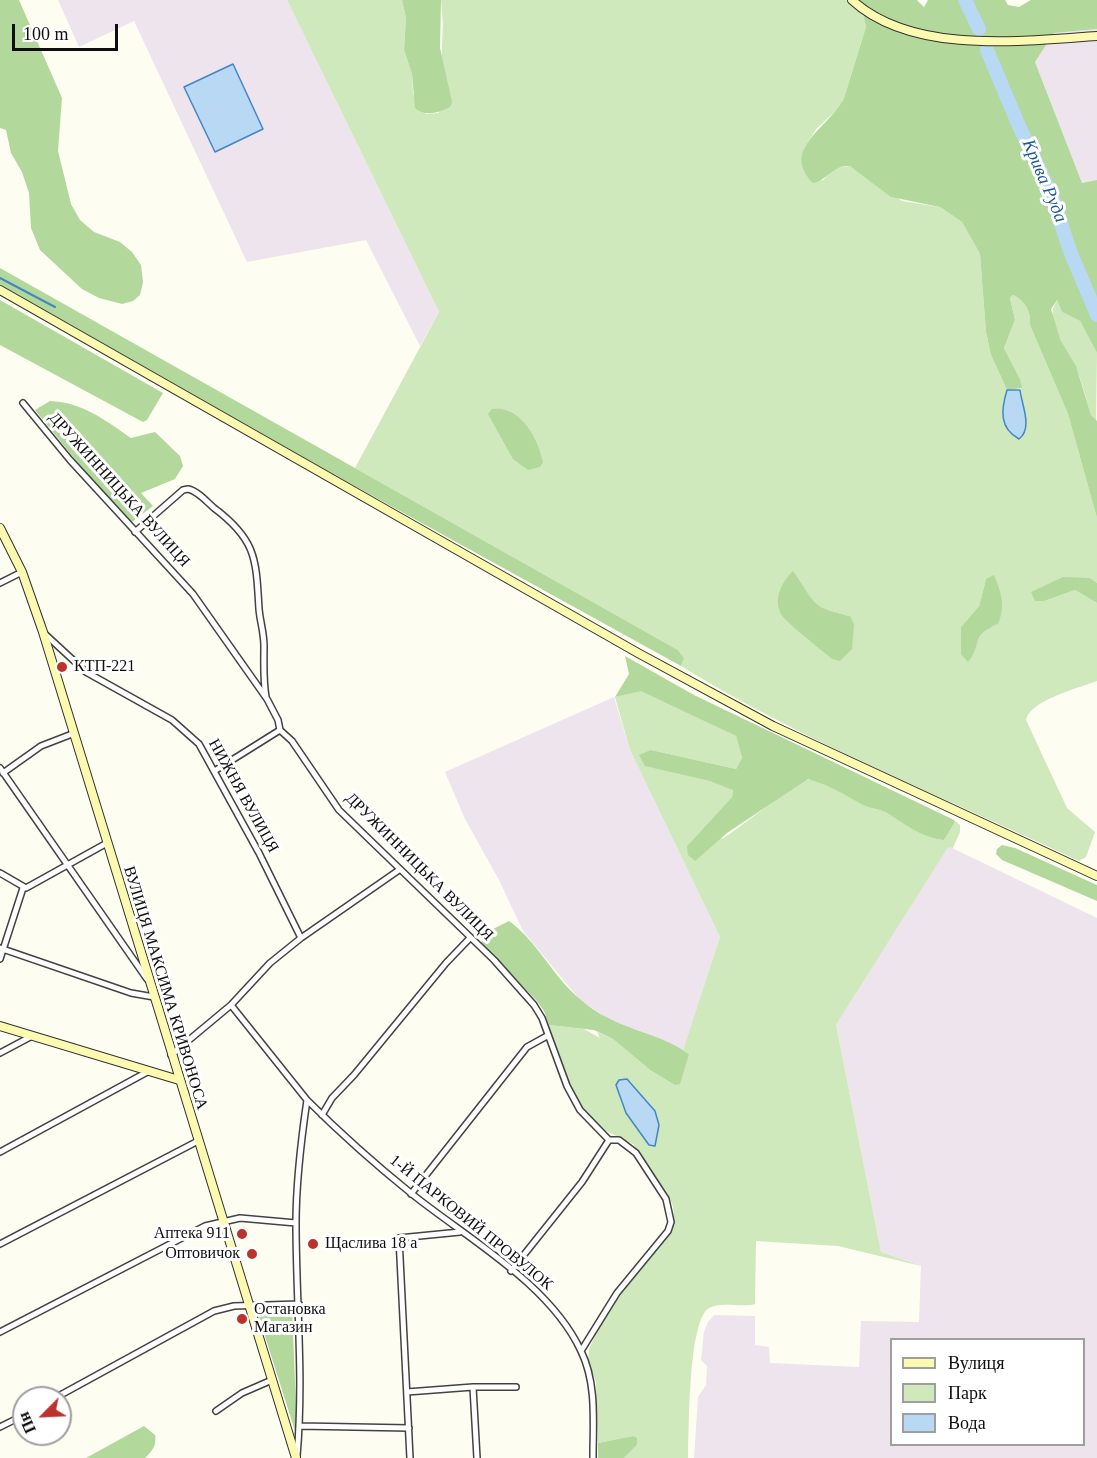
<!DOCTYPE html>
<meta charset="utf-8">
<style>
body{margin:0}
#map{position:relative;width:1097px;height:1458px;overflow:hidden;background:#fefdf2;font-family:"Times New Roman",serif}
canvas{display:block}
.legend{position:absolute;left:890px;top:1338px;width:195px;height:108px;box-sizing:border-box;background:#fff;border:2px solid #9f9f9f;margin:0;padding:8px 10px;list-style:none;font-size:18px;color:#0f0f0f}
.legend li{display:flex;align-items:center;gap:12px;height:30px}
.legend b{width:30px;border:2px solid #9f9f9f}
.north{position:absolute;left:12px;top:1386px;width:60px;height:60px;box-sizing:border-box;background:#fff;border:2px solid #9f9f9f;border-radius:50%;rotate:246deg;font-size:16px;font-weight:700;line-height:24px;text-align:center;color:#0f0f0f}
.north::after{content:'';display:block;margin:auto;width:21px;height:27px;background:#ba332c;clip-path:polygon(50% 0,100% 100%,50% 72%,0 100%)}
.scale{position:absolute;left:12px;top:24px;width:106px;height:27px;box-sizing:border-box;border:3px solid #0f0f0f;border-top:0;padding-left:8px;font-size:18px;line-height:21px;white-space:nowrap;color:#0f0f0f;-webkit-text-stroke:4px #fff;paint-order:stroke}
</style>
<div id="map">
<canvas width="1097" height="1458"></canvas>
<ul class="legend">
<li><b style="height:8px;background:#fbfab0"></b>Вулиця</li>
<li><b style="height:16px;background:#cfe8bc"></b>Парк</li>
<li><b style="height:16px;background:#b9d8f4"></b>Вода</li>
</ul>
<div class="north">Пн</div>
<div class="scale">100 m</div>
</div>
<script>
const ctx = document.querySelector('canvas').getContext('2d');
ctx.lineJoin = 'round';
function fillPath(path, color) {
  ctx.fillStyle = color;
  ctx.fill(path, 'evenodd');
}
function strokePath(path, color, width, dash) {
  ctx.strokeStyle = color;
  ctx.lineWidth = width;
  ctx.lineCap = dash ? 'butt' : 'round';
  ctx.setLineDash(dash || []);
  ctx.stroke(path);
}
function write(font, color, halo, rows, align = 'center') {
  ctx.font = font + ' "Times New Roman",serif';
  ctx.lineWidth = 6;
  ctx.setLineDash([]);
  ctx.textBaseline = 'middle';
  ctx.strokeStyle = halo;
  ctx.fillStyle = color;
  for (const [text, x, y, turn = 0] of rows) {
    ctx.save();
    ctx.translate(x, y);
    ctx.rotate((+turn || 0) * Math.PI / 180);
    ctx.textAlign = isNaN(turn) ? turn : align;
    if (halo) ctx.strokeText(text, 0, 0);
    ctx.fillText(text, 0, 0);
    ctx.restore();
  }
}
fillPath(new Path2D(`
 M58,0H287L439,312L420,346L366,240L247,262L134,21L79,47Z
 M1097,29V180L1082,183L1035,62L1054,33Z
 M614,697L630,750L720,937L683,1050L614,1023L580,1000L523,931L499,880L465,819L445,772Z
 M948,846L1097,918V1458H694L698,1397L706,1385L707,1366L701,1360L704,1332L708,1322L714,1315L755,1316V1345L769,1347L770,1363L859,1367L861,1321L919,1322L921,1266L881,1252L836,1025ZM892,1340H1084V1444H892Z`), '#ede4ed');
fillPath(new Path2D(`
 M287,0H402L406,18L404,50L412,74L413,94L426,114L439,113L443,24L441,0H860L866,27L844,98L840,107L817,128L804,148L822,181L835,168L850,166L902,201L940,207L962,222L980,254L986,332L991,355L1007,390L1003,403L1022,402L1020,379L1004,348L1015,320L1010,298L1013,295C1026,301 1031,312 1030,325L1068,414L1097,518V583L1090,578L1044,601L1075,590L1097,603V681C1079,688 1030,700 1026,720L1067,808L1095,832L1086,857L1079,861C946,798 806,743 681,666L684,658L678,650L355,468L439,312ZM986,579L998,624L982,631L977,638L961,627L979,606ZM799,580C813,607 821,610 850,616L791,622L782,615Z
 M1057,300L1062,312L1080,321L1097,353L1096,421L1091,415C1086,399 1082,381 1075,365C1066,346 1043,322 1057,300Z
 M641,690L736,736L742,758L736,769L651,750L733,790L732,797L687,846L724,838L803,780C825,776 845,794 862,804C869,808 878,809 885,812C905,822 920,838 944,840L954,820L960,825V832L953,848L948,847L836,1025L881,1252L921,1266L838,1246L756,1241L755,1304C742,1308 721,1301 709,1308C688,1320 689,1431 688,1458H624L637,1445L633,1436L598,1443L596,1382L588,1361L589,1349L606,1313L670,1233L674,1220L673,1206L667,1193L633,1144L602,1129L582,1108L565,1074L552,1040L549,1025L584,1029L600,1038L597,1032L613,1039L649,1069L689,1054L683,1050L720,937L630,750L615,697ZM630,1081L655,1111L659,1125L655,1146L647,1142L621,1102Z`), '#cfe8bc');
fillPath(new Path2D(`
 M0,0H19L62,98L58,151L71,204L80,220L94,232L120,242L132,252L141,265L143,282L140,295L133,301L122,304L99,298L82,289L40,250L31,228L29,193L22,172L11,153L6,130L0,128Z
 M402,0H441L440,48L452,102L450,107C437,113 426,117 415,108L412,74L404,50L406,18Z
 M860,0H917L924,7L928,0H1005L1008,5L1019,7L1031,0H1097V29L1054,33L1035,62L1082,183L1097,180V353L1080,321L1062,312L1057,300L1051,309L1060,339L1076,366L1091,415L1097,421V518L1068,414L1030,325C1031,312 1026,301 1013,295L1010,298L1015,320L1004,348L1020,379L1022,388L1007,390L991,355L986,332L980,254L962,222L940,207L891,197L850,166C832,165 828,180 813,183C779,148 831,127 844,98L866,27Z
 M0,268L678,650L684,658L681,666L322,468L0,285Z
 M0,300L163,393L147,420L143,422L0,345Z
 M50,401C82,402 105,420 131,438L155,432L180,456L183,466L175,479L141,493L153,506L132,522L108,500L35,410Z
 M492,409C521,405 538,439 543,462L540,467L528,470L513,459L488,414Z
 M793,571C816,603 809,607 850,616L854,624L852,649L840,661L832,659C822,650 786,623 781,614C773,598 782,582 793,571Z
 M994,575C1001,593 1006,605 998,624C968,637 984,642 968,662L961,654V627L979,606L986,579Z
 M1063,577L1090,578L1097,583V603L1075,590L1044,601H1035L1031,592Z
 M625,656L694,695L954,820V823L944,840C920,838 905,823 885,812C878,809 869,808 863,805C844,794 829,785 808,779L727,833L695,861L688,855L687,846L732,797L733,790L710,781L645,766L639,755L651,750L736,769L742,758L736,736L641,691L615,697L629,674Z
 M1002,845L1015,848L1097,885V901L1002,860L996,854L997,849Z
 M509,921C538,942 553,977 581,1000C615,1030 657,1031 689,1054L680,1084L675,1085L649,1069L613,1039L594,1030L549,1025L544,1011L537,1001L481,943L489,931Z
 M292,1310L297,1429L295,1431L258,1314Z
 M144,1426L155,1435C157,1446 152,1451 145,1458H86Z
 M633,1436L637,1438V1445L624,1458H598V1443Z`), '#b2d89c');
const water = new Path2D(`
 M233,64L263,129L215,152L184,87Z
 M1007,390H1020C1022,406 1033,428 1019,439C999,428 1001,410 1007,390Z
 M627,1079L655,1111L659,1125L655,1146L649,1145L626,1113L616,1085L619,1080Z`);
fillPath(water, '#b9d8f4');
strokePath(water, '#4386c8', 1.5);
strokePath(new Path2D(`
 M0,278L55,307`), '#4386c8', 2);
strokePath(new Path2D(`
 M965,0L979,29
 M987,50L1019,126L1052,196L1070,251L1097,315`), '#b9d8f4', 14);
const street = new Path2D(`
 M23,403L70,460L193,594L267,699L278,720L280,730L292,741L339,810L494,960L534,1005L542,1018L567,1086L580,1110L609,1140H619L636,1153L666,1199L671,1222L668,1231L617,1293L581,1351
 M135,532L183,490L188,489C198,491 207,502 214,508C257,540 256,560 259,609C260,621 264,633 264,646C264,663 263,679 266,697
 M0,583L22,572
 M46,635L86,672L172,720L199,744L259,853L301,938
 M0,768L147,979
 M216,770L280,730
 M3,773L41,746L72,734
 M0,873L26,888L107,843
 M0,948L131,993L154,997
 M0,959L23,888
 M231,1005L307,1100C301,1141 296,1181 296,1223C296,1301 304,1378 297,1456
 M0,1053L32,1036
 M171,1055L231,1005L270,963L301,938L399,870
 M307,1100C340,1133 376,1165 412,1194C468,1239 550,1284 581,1351C597,1384 593,1422 593,1458
 M322,1115L332,1098L354,1075L446,963L469,939
 M0,1152L149,1071
 M411,1194L527,1047L547,1036
 M0,1244L198,1141
 M511,1271L582,1182L609,1140
 M0,1332L205,1226L240,1218L296,1223
 M473,1387L477,1458
 M407,1392L473,1387H516
 M55,1398L214,1311L234,1306L299,1304
 M216,1411L242,1393L272,1380
 M300,1426L409,1428
 M0,1427L24,1415
 M410,1458L399,1238L460,1232`);
const secondary = new Path2D(`
 M852,0C912,55 1022,41 1097,36
 M0,290L638,653L773,726L1097,876
 M0,528L22,572L43,632L296,1458
 M0,1026L179,1080`);
strokePath(street, '#424242', 8);
strokePath(secondary, '#313131', 10);
strokePath(street, '#fff', 5);
strokePath(secondary, '#fbfab0', 8);
for (const [x, y, r, color] of [
 [62,667,6,"#ba332c"],
 [242,1234,6,"#ba332c"],
 [313,1244,6,"#ba332c"],
 [252,1254,6,"#ba332c"],
 [242,1319,6,"#ba332c"]
]) {
  const dot = new Path2D();
  dot.arc(x, y, r, 0, 2 * Math.PI);
  ctx.fillStyle = color;
  ctx.fill(dot);
  strokePath(dot, '#fff', 2);
}
write('16px', '#0f0f0f', '#fff', [
 ["ДРУЖИННИЦЬКА ВУЛИЦЯ",119,490,48],
 ["НИЖНЯ ВУЛИЦЯ",243,796,61],
 ["ДРУЖИННИЦЬКА ВУЛИЦЯ",419,867,45],
 ["ВУЛИЦЯ МАКСИМА КРИВОНОСА",165,988,73],
 ["1-Й ПАРКОВИЙ ПРОВУЛОК",471,1223,39]
]);
write('16px', '#0f0f0f', '#fff', [
 ["КТП-221",74,667],
 ["Аптека 911",230,1234,"right"],
 ["Щаслива 18 а",325,1244],
 ["Оптовичок",240,1254,"right"],
 ["Остановка",254,1310],
 ["Магазин",254,1328]
], 'left');
write('italic 18px', '#1d599d', '#fff', [
 ["Крива Руда",1044,181,67]
]);
</script>
